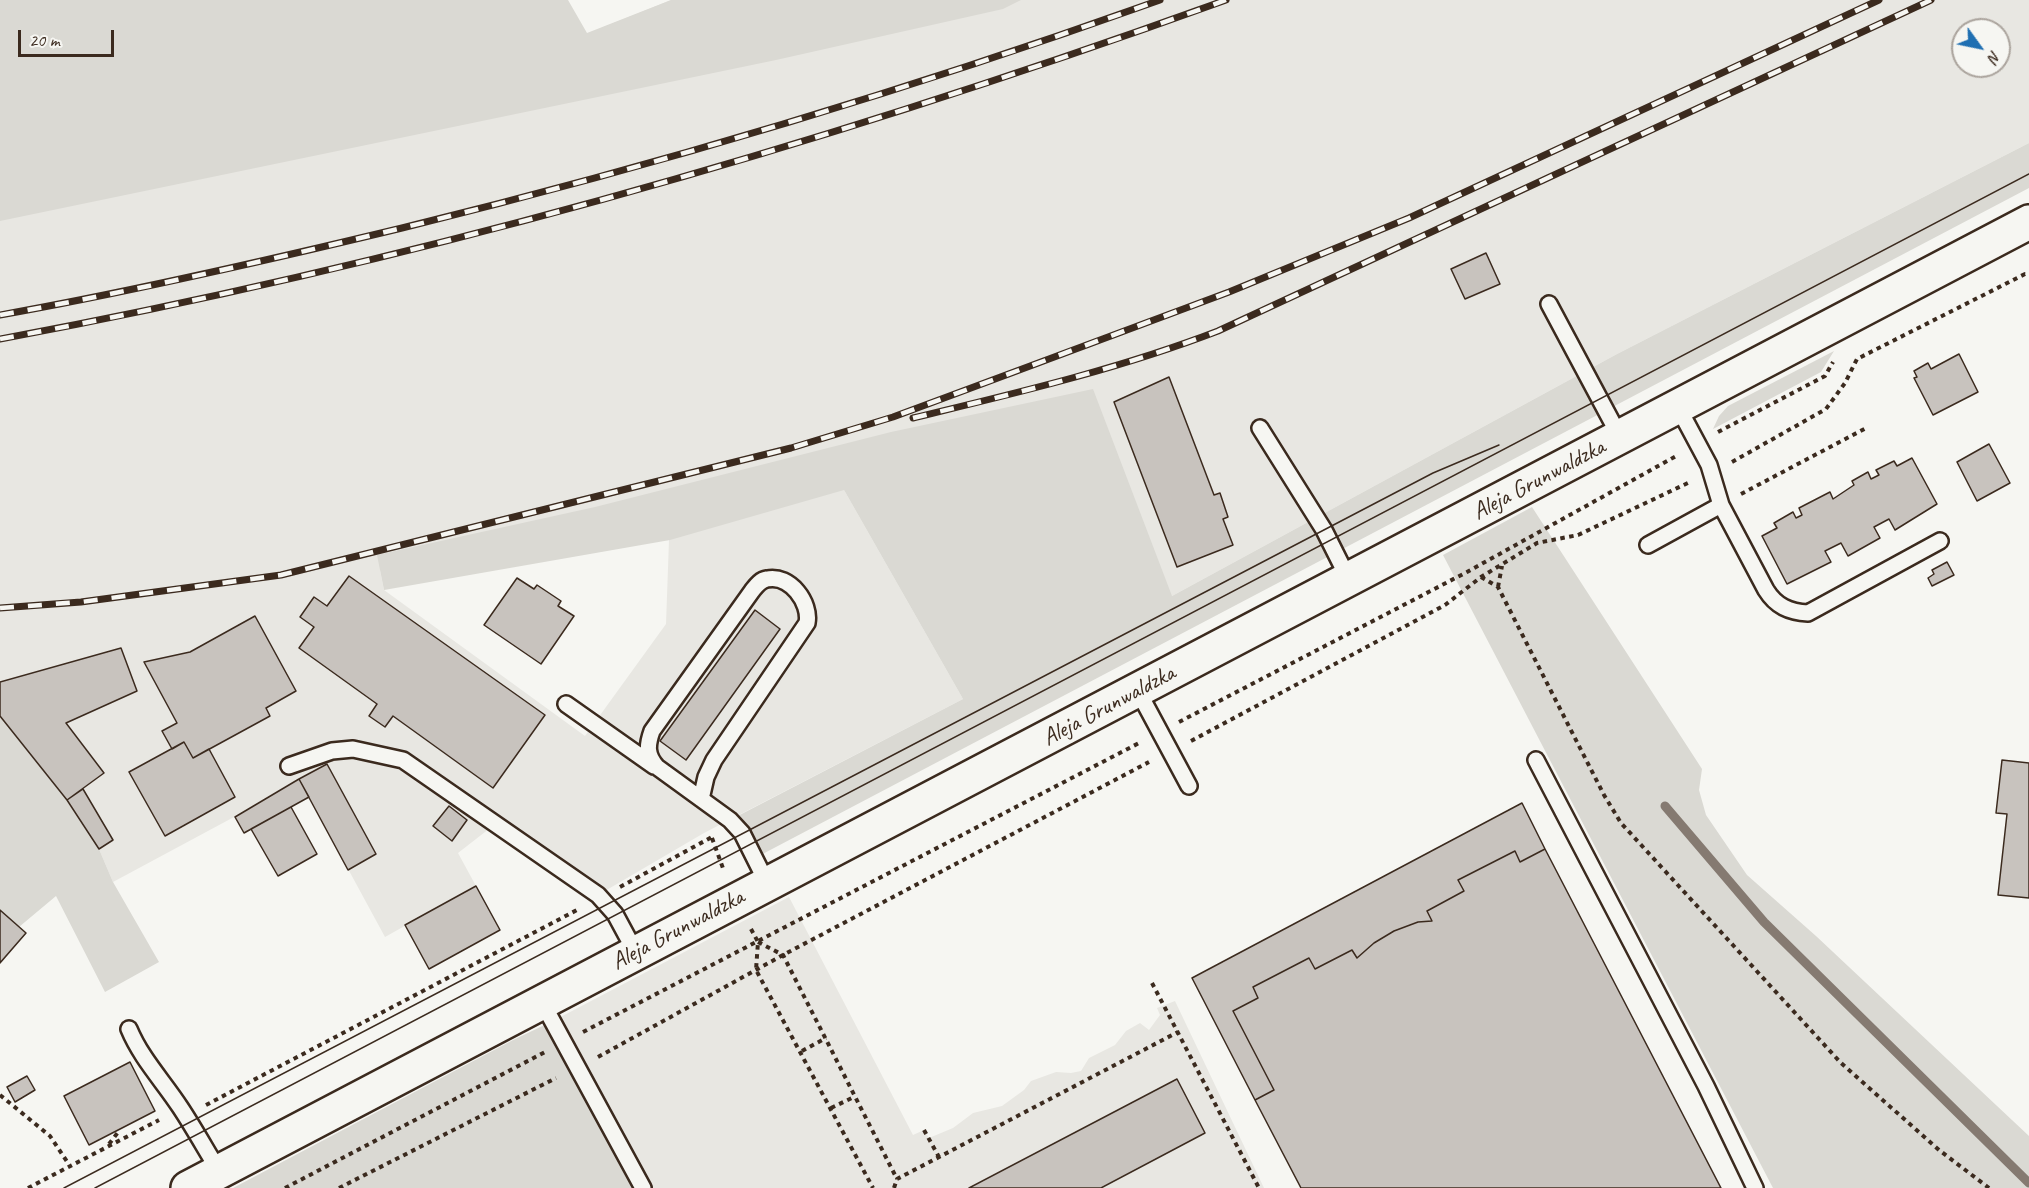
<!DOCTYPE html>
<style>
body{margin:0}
#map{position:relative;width:2029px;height:1188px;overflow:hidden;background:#f6f6f2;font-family:Caveat,sans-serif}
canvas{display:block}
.north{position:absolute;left:1951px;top:18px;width:60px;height:60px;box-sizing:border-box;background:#f6f6f2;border:2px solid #aba49d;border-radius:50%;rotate:123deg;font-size:16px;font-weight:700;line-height:24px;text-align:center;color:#3b2a1e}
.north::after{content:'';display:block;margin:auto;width:21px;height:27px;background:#1f6fb2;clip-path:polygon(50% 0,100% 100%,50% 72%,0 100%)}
.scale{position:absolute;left:18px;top:30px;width:96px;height:27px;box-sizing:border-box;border:3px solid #3b2a1e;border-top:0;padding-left:8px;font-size:18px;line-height:21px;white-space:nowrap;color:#3b2a1e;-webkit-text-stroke:4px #f6f6f2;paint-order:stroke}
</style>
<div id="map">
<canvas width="2029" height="1188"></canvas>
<div class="north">N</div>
<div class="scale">20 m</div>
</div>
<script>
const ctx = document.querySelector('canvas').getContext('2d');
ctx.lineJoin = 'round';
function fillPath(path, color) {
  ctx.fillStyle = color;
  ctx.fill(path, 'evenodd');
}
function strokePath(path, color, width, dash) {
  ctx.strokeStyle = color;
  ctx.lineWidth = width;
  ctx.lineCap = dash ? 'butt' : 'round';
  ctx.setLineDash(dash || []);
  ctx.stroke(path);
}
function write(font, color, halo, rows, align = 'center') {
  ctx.font = font + ' Caveat,sans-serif';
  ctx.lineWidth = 6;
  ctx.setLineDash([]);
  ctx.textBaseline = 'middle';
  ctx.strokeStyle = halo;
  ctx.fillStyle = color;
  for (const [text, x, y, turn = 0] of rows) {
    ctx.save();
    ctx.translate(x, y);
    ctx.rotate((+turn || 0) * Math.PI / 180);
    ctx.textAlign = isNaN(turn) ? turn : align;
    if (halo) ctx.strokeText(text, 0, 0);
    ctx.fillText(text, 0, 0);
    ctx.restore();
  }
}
fillPath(new Path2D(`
 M671,0H2029V143L1617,354L1172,596L844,490L963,699L704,833L598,895L494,825L458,853L476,886L385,937L309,797L244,833L234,817L113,882L99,849L67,800L0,716V193L390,113ZM1963,30H1999V66H1963ZM669,540L666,624L585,736L384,590L380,570Z
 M789,897L913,1135L924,1130L929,1138L953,1128L973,1113L1002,1106L1024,1090L1031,1081L1056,1072L1071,1073L1081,1071L1089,1058L1115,1045L1126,1031L1140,1023L1149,1030L1160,1015L1157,1008L1175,1001L1264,1188H643L553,1021Z`), '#e8e7e2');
fillPath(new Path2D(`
 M0,0H568L587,33L671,0H1021L1003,9L776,60L0,221Z
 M2029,143V188L755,858L730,820L963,699L844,490L670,540L384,590L377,555L595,507L891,432L1093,389L1172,596L1617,354Z
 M1834,351L1821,372L1713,429L1719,416L1728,406Z
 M1532,507L1702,769L1699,790L1706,815L1747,875L1816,936L2029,1136V1188H1773L1443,555Z
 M0,716L67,800L99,849L113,882L159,962L105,992L56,896L19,927L0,910Z
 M553,1021L643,1188H233L513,1040Z`), '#dad9d3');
strokePath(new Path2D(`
 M1665,806L1764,922L2029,1183`), '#857a71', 9);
const building = new Path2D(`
 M1486,253L1500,284L1465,299L1451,269Z
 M1959,354L1978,392L1933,415L1914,378L1917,377L1914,371L1928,363L1931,369Z
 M1169,377L1214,495L1220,493L1228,517L1223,519L1233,545L1177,567L1114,402Z
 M1989,444L2010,483L1977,501L1957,462Z
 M1912,458L1937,504L1895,530L1889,519L1874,527L1880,538L1848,556L1841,543L1825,551L1831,562L1787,584L1762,536L1777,528L1774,523L1793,512L1796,518L1802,515L1799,508L1830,492L1833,499L1854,485L1852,481L1868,472L1871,479L1879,475L1876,470L1894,461L1897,466Z
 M1947,562L1954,575L1932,586L1928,578L1934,574L1932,570Z
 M349,576L545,715L493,788L393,716L385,727L369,716L377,704L299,648L314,627L300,617L314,597L327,606Z
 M517,578L534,589L537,585L561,601L558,606L574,616L541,664L484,625Z
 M755,610L780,629L686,760L660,741Z
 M255,616L296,691L266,708L270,716L193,758L184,742L172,749L162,731L177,723L144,662L190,652Z
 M121,648L137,691L66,723L104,773L67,800L0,716V682Z
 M184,742L193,758L209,749L235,797L165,836L129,772Z
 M2002,760L2029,763V898L1998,895L2007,814L1996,813Z
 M327,764L376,854L348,870L299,779Z
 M299,779L309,797L244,833L235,817Z
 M83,789L113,840L99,849L67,800Z
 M1522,803L1545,849L1520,862L1515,851L1458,880L1464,891L1427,911L1432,921L1418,922L1394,931L1374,943L1357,958L1352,950L1315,969L1309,958L1253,987L1258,998L1233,1011L1274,1090L1255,1100L1192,978Z
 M449,806L467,820L452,841L433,826Z
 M291,807L317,854L278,876L251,829Z
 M1545,849L1721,1188H1301L1255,1100L1274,1090L1233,1011L1258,998L1253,987L1309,958L1315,969L1352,950L1357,958L1374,943L1394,931L1418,922L1432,921L1427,911L1464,891L1458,880L1515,851L1520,862Z
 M476,886L500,930L429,969L405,925Z
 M0,910L26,933L0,963Z
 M130,1062L155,1111L89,1145L64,1096Z
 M27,1076L35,1090L15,1102L7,1087Z
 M1177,1079L1205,1133L1101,1188H969Z`);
fillPath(building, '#c8c3be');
strokePath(building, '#3b2a1e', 1.5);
const lane = new Path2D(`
 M1549,304L1620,437
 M1678,407L1709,465L1721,505L1766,590C1776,606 1789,612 1808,613L1940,541
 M1260,428L1324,530L1349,580
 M1648,545L1721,505
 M1138,691L1189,786
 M566,704L654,766
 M1536,760L1706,1086L1755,1188
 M289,766L332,751L353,749L403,760L598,895L615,914L636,953
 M701,799L706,777L714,760L807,623C811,603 790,574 767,579C760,580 756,586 752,591L652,731C647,745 646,755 657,767L730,820L742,833L767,883
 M542,1002L643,1188
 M129,1029C141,1058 163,1081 180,1107C194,1128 206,1150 219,1171`);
const secondary = new Path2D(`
 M188,1188L2029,222`);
strokePath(lane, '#3b2a1e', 20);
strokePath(secondary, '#3b2a1e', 38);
strokePath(new Path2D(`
 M1718,432L1825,376L1833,362
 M1732,462L1826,409L1845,383L1857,359L2025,274H2029
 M1741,494L1868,427
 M1481,577L1498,587L1604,795L1621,823L1841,1063L1939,1150L1989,1188
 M1498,587L1502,566
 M1179,722L1467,572L1678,455
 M1191,741L1445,605L1481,577L1537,543L1578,535L1690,482
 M712,838L724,871
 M620,887L712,837
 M751,929L758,942L756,970L873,1188
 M758,942L783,955L897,1179
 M1152,983L1259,1188
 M583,1032L1141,742
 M802,1051L826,1038
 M598,1057L783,955L1149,762
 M0,1095L50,1136L70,1166
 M206,1105L577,910
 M831,1108L854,1097
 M924,1130L939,1157
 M109,1144L119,1131
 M28,1188L159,1120
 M285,1188L545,1052
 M339,1188L556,1078
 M894,1188L897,1179L1178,1032`), '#3b2a1e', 4, [4.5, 4.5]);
strokePath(lane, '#f6f6f2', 15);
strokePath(secondary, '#f6f6f2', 33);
strokePath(new Path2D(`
 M64,1188L1433,473L1499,445
 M95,1188L2029,174`), '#3b2a1e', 1.5);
const rail = new Path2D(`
 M0,315C135,291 269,260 402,228C658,165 912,89 1160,0
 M0,339C417,262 828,144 1226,0
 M913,418C1016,393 1119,369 1218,331L1931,0
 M0,608L81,602L281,575L791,448L893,417L1229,292L1409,218L1879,0`);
strokePath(rail, '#3b2a1e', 7);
strokePath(rail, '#f6f6f2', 4.5, [14]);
write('24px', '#3b2a1e', '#f6f6f2', [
 ["Aleja Grunwaldzka",1539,480,-28],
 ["Aleja Grunwaldzka",1109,706,-28],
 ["Aleja Grunwaldzka",678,930,-28]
]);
</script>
